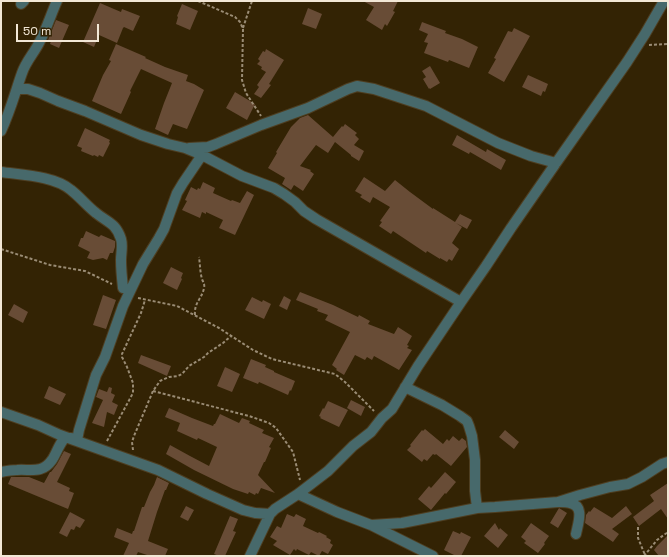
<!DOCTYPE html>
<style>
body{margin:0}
#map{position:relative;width:669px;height:557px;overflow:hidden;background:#332304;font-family:"Space Grotesk",sans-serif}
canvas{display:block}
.frame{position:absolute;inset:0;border:2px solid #f2e7d6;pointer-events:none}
.scale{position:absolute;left:16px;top:24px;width:83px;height:18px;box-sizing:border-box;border:2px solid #f2e7d6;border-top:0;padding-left:5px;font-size:12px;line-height:14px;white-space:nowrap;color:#f2e7d6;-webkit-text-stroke:3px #332304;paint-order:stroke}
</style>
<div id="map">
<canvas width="669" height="557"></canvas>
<div class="frame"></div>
<div class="scale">50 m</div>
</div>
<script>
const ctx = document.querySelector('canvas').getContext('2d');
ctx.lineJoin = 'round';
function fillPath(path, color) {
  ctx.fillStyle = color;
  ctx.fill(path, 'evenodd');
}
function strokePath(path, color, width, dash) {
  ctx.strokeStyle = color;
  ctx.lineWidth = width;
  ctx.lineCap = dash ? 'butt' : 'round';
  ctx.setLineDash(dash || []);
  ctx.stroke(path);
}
fillPath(new Path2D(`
 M363,1H398L393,11L395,12L387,26L385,24L382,30L366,20L374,7Z
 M100,3L121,12L122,9L140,16L133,31L124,27L123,28L117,43L99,35L94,47L83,42Z
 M182,4L198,11L190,30L176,24L178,17L177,16Z
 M308,8L322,14L316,29L302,24Z
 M56,20L69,25L59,48L50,44L51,41L48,40Z
 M422,22L446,31L445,33L462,39L478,47L469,68L449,60L448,62L424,53L428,43L424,42L428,34L419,30Z
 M514,28L530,36L504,82L488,73L496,59L494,58L508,31L512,32Z
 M116,44L146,57L145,58L165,67L188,75L186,81L194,84L204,90L187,129L173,124L168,135L155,129L164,103L172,83L141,69L130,91L131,92L121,114L92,101L103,75L111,61L109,60Z
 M266,49L284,60L269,84L271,85L261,98L254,94L259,87L257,85L266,72L261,69L262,67L257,64L260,61L258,59L263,51L265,52Z
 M430,66L440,83L430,89L429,88V89L423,79L426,77L422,71Z
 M528,75L548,84L545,92L543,91L541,96L522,87Z
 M235,92L255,104L247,120L226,108Z
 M308,115L333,137L342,126L343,127L345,124L357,133L355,135L359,139L354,145L364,151L359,161L351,156V155L335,142L328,153L316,145L300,166L311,170L310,171L314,174L303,191L294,185L291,190L282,184L285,178L268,168L277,153L276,152L291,127L300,118Z
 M85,128L110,140L109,142L110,143L103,157L99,155L98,157L94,155L93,156L81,151L82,148L77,146Z
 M457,135L486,152L487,149L506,160L501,170L470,152L469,154L452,145Z
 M364,177L385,191L395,180L410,192L433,209V208L455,222L460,214L472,220L467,229L456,223L462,227L452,243L459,249L452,261L449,259L447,262L440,258V259L427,251L426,253L393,231L391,234L379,226L382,222L380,221L390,207L373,197L370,203L360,197L362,195L355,191Z
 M203,182L215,188L213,193L231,201L232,200L240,203L247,191L254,195L235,235L219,228L223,220L206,212V214L202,212L200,218L182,210L187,201L185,200L191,187L197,190L198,188L200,189Z
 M86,231L99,237L101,235L115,241V247L113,253H110L107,260L103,258L93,260L87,258L90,252L78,246L81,238H83Z
 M171,267L183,273L181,278L182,279L177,290L163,283Z
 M300,292L333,305L358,317L359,315L370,321L368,324L394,334L398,327L412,336L407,345L409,346L407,348L412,350L399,370L374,356L372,360L367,357L365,360L355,355L344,375L336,370L337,369L332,365L350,332L325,320L328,315L317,311L318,309L296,300Z
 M103,295L116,300L106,329L93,325Z
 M284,296L291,300L287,310L279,306Z
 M252,297L262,302L263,300L271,304L264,319L245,310Z
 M14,304L28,312L23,323L8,315Z
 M141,355L171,366L167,376L138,363Z
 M251,359L266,365L265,367L274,371V372L295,381L291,391L290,390L288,395L259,382L258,384L243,378Z
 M225,367L240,374L232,392L217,386Z
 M49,386L66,394L60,405L44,398Z
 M109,387L112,388L111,393L115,395L112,402L118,405L114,415L107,412L104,427L92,423L103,400L96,397L99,389L107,392Z
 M351,400L365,407L361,416L347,408Z
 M328,401L348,410L339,427L320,418L321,417L319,416L323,408L324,409Z
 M169,408L192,418L213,426L214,424H215L220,414L239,423L242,418L250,421L249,423L264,430L262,433L274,438L269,447L271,448L265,462H264L258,475L275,493L261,488L258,494L256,493L255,495L249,492L248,494L233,489L194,470L166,454L170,445L190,456L209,466L217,447L198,438L197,440L177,431L180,423L165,417Z
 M425,429L443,444L447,439L449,441L453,436L459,441L462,438L466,441L467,447L451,466L436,454L435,455L433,454L427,461L424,459L422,462L407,450L411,446L410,445L422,430L423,431Z
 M505,430L519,442L514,449L499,437Z
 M64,451L71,454L57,482L70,488L69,491L74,493L68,509L8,484L11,477H29L44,483L50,472H51L57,464Z
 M445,472L456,482L446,494L445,493L431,510L418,499L429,486L431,488Z
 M157,477L169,483L166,490H165L157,512L148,541L168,549L165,556H150L138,552L136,556H123L129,543L114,537L117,528L132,534L133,531H134L142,507H144L150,492L154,485Z
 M668,483V519L661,509L639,526L633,517L654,501L650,495Z
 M186,506L194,510L188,521L180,517Z
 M626,506L632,514L612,529L619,534L613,542L585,523L586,515L589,511L590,512L594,507L612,518Z
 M559,508L567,513L558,528L550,523Z
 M70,512L85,520L80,528L76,526L74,530L71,529L67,537L59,533Z
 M287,514L294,517L296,514L306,519L303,526L318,533L319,532L327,536L326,537L331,540L330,543L333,545L328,554L322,551L319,556L311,552L309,555L297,549L296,551L294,549L290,555L273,545L277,541L270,537L277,526L281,528Z
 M230,516L238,519L233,531L236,532L225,556H219L214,554Z
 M495,523L499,530L500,528L508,535L498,548L484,536Z
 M531,523L549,536L544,543L545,544L538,553L524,543L526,541L521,537Z
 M453,531L460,534L461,532L471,537L461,556H456L444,550Z
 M668,535V556H659L654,550L657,546Z`), '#684c36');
const minor = new Path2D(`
 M21,4L24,1
 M17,89H28L40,93L58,101L85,111L141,135L168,144L185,148L202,155L242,176L274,188L284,194L295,202L304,211L316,219L461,302
 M1,131C10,112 15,93 22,73C26,61 35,52 40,41C47,28 51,14 57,1
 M189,148L208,147L216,144L261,125L308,108L348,89L357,86L374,89L426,106L498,143L531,156L556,163
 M1,172C22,175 55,176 71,190C80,197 87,206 96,213C107,222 116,223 121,239C123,246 121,253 121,260C121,269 122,279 123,288
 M405,387L442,405L460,416L467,421L469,426L472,436L475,460V491L477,508
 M1,412L38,425L60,435L158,470L207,494L243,510L255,513L270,514
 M77,440L79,430L96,375L105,357L123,306L143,264L159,238L164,229L177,193L183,183L202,155
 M1,472C6,471 12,470 17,470C31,469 42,474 52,460C56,454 58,447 63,440L65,438H71
 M298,494L337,512L371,525L433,556
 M560,502C563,502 567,502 570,503C585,506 578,523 576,534
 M371,525L402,523L477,508L495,507L558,502L580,495L610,487L628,484L642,477L662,464L668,462
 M250,556L270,514L275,509L298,494L328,471L353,446L371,432L382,418L392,409L418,366L461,302L486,266L511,228L556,163L627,62L645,34L664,1`);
strokePath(minor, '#4e3e21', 12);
strokePath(new Path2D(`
 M198,1L235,17L240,22L243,29L242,80L246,93L261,116
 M243,28L252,1
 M649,45L668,44
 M1,249L50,265L85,271L112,284
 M138,298L177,306L219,328L253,350L272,359L335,374L345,382L374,411
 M195,315C194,302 202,299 204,288C205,284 203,282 202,279C200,272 200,264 199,257
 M153,391L249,416L269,423L276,428L293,452L300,480
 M107,441L133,393V383L127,367L122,357V354L141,313L145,300
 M133,450L132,442L134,436L153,391L160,381L169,377L178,376L182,374L189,366L204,357L208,353L223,343L231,336
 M638,527V538L645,555
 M644,556L657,540L668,532`), '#9a8c75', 2, [3, 2]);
strokePath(minor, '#47696b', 10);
</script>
